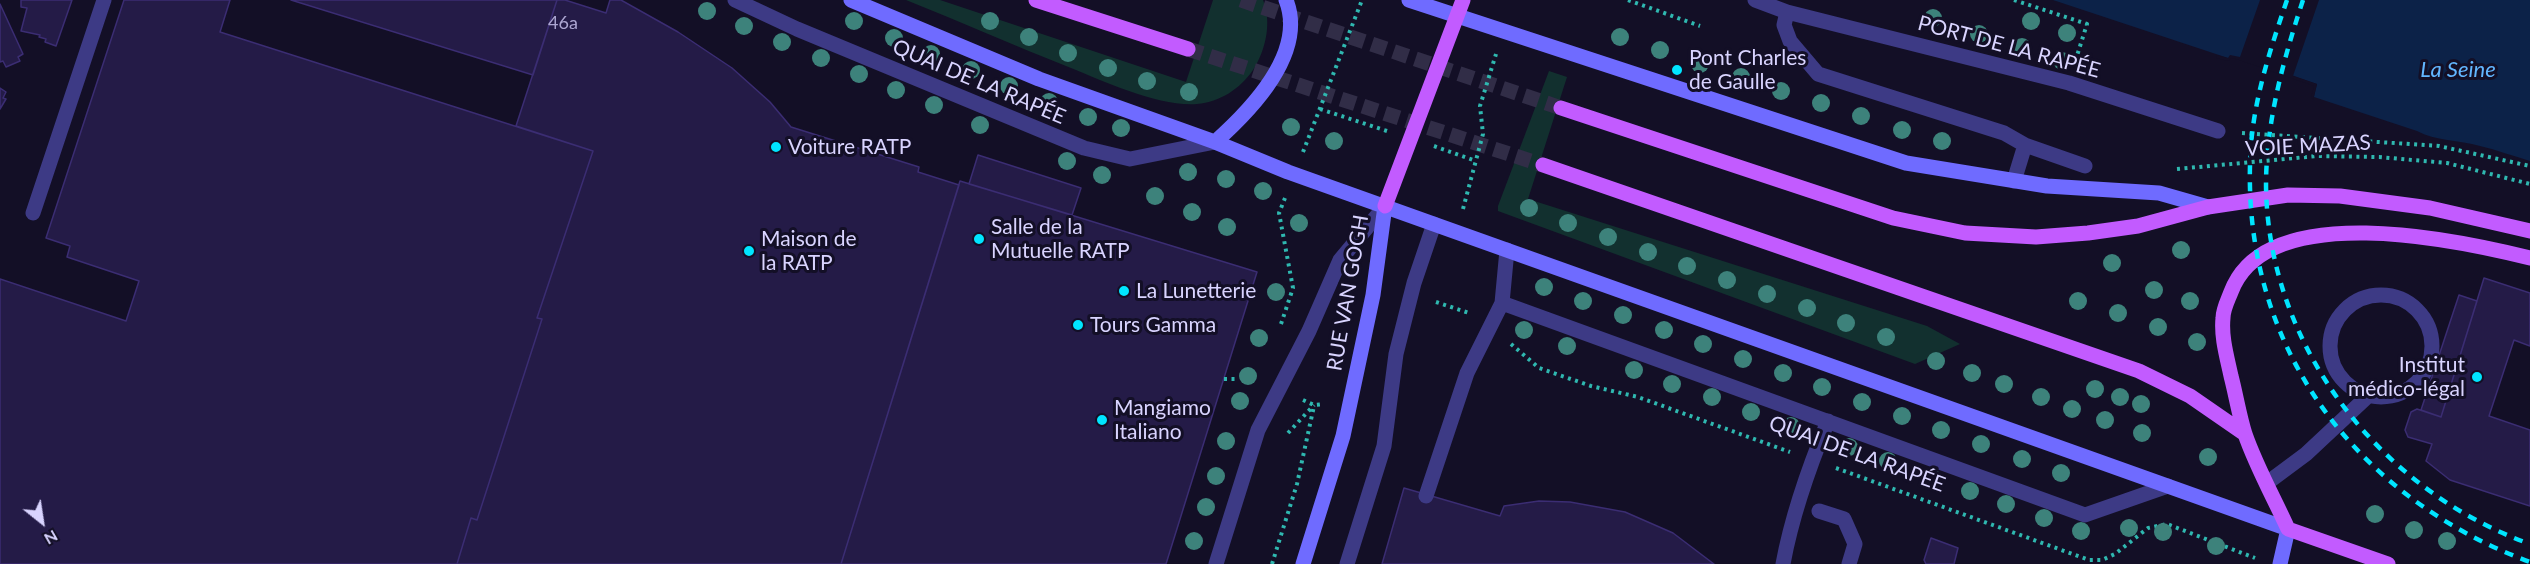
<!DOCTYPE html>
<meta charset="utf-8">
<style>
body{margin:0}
#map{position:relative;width:2530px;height:564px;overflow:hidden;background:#130f26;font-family:Lato,sans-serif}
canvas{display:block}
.north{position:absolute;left:12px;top:492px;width:60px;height:60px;-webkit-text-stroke:4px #130f26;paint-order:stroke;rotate:150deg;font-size:16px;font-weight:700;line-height:24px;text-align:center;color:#d9d4ff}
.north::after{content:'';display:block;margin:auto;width:21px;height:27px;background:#d9d4ff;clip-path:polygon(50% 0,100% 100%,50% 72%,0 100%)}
</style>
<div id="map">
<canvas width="2530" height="564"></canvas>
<div class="north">N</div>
</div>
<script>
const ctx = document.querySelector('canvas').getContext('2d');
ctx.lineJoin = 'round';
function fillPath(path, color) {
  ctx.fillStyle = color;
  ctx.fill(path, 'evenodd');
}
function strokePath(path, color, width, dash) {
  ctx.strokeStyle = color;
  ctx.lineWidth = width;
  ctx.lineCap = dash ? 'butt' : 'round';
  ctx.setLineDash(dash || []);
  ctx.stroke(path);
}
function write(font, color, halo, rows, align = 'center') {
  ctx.font = font + ' Lato,sans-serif';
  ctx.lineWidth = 6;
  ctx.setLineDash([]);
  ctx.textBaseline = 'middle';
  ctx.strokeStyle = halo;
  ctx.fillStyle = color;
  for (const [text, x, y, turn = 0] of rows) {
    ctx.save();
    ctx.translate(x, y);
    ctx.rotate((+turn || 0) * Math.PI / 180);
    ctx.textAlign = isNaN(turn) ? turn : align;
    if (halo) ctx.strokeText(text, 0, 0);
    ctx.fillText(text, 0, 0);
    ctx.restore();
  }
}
fillPath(new Path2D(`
 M906,0H940L1186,82L1213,0H1263C1272,22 1266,50 1253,70C1240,89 1220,102 1197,104C1160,107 1105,82 1071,68C1015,46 961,22 906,0Z
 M1549,71L1567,77L1528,199L1927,326L1960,344L1915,364L1498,211V206Z`), '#12302f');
fillPath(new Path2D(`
 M2053,0H2530V161C2513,156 2497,150 2480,146C2459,140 2435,141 2417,131L2314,97L2317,84L2240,57L2228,58Z`), '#0c2248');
fillPath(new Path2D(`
 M2260,0H2319L2293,76L2317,84L2313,100L2311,97L2314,86L2239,60L2232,58L2228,61L2216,58L2217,55L2228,58L2230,55L2240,57Z`), '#130f26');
const building = new Path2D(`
 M21,0H72L56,46L45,42L46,39L39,37L40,35L21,31L27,8L21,7Z
 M124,0H230L220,32L593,151L537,318L542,319L477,520L471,518L457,564H0V279L126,321L139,281L67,257L70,246L46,238Z
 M291,0H557L533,75Z
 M557,0H565L606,13L610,0H621L678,32L732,68L770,102L791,127L919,167L918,172L959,185L841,564H457L471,518L477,520L542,319L537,318L593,151L516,126Z
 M0,4L23,54L18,57L20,61L6,67L3,61L0,62Z
 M0,88L6,92L3,98L6,99L0,109Z
 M978,155L1081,188L1072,215L969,184Z
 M960,181L1257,272L1166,564H841Z
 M2484,278L2530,293V346L2514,340L2489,416L2530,430V506L2450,480L2426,461L2432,444L2408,437L2405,430L2411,412L2417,409L2441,417Z
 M2459,295L2477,301L2441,417L2421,410Z
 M1404,488L1500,516L1504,506L1539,501L1570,502L1625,512L1673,533L1714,564H1382Z
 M1931,538L1958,548L1954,564H1926L1924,560Z`);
fillPath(building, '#241b47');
strokePath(building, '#3b2d73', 1.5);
strokePath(new Path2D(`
 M1241,0L1561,108
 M1188,49L1543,165`), '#312d47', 15, [15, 8]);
strokePath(new Path2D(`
 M1628,0L1700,26
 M2014,0L2087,24L2076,59
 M1320,109L1387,131
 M2242,133L2439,146L2530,166
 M1434,146L1476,161
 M1303,152L1362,0
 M2177,169L2317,156L2379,157L2447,163L2530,184
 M1463,209L1483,134L1480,106L1496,54
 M1436,302L1469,313
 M1281,324L1293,288L1279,213L1285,198
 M1511,344L1539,368L1591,386L1638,397L1790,452
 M1224,379H1239
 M1303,400L1314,405L1324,404
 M1288,433L1314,405
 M1836,468L2089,560H2102L2115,554L2148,528L2167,524L2255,558
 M1272,564L1297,484L1314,406`), '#2fb8b0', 4, [3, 4.5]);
strokePath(new Path2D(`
 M1755,0L1787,12L2069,83L2218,131
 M1787,12L1784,25L1790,41L1818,74L2004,133L2025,145L2085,166
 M2014,181L2025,145
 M33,213L104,0
 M2330 346a51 51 0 1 1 102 0a51 51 0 1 1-102 0Z
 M1502,303L2085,515L2168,486
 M2267,483L2306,454L2368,396
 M1426,496L1467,373L1502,303L1507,250
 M1819,511L1844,519L1855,544L1849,564
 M1783,564C1792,515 1809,467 1828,421`), '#3d3a85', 15);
strokePath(new Path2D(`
 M1216,564L1258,430L1309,331L1340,260L1385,206
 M1347,564L1384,446L1396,354L1414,283L1434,224`), '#3d3a85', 15);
strokePath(new Path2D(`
 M735,0L797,29L1084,148L1130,159L1215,142`), '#3d3a85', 15);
strokePath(new Path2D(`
 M851,0L1039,79L1215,142L1288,172L2288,529L2280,564
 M1409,0L1906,163L2047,186L2159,193L2208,207
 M1215,142C1251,110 1307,53 1286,0
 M1303,564L1343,436L1373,295L1385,206`), '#6f6bff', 15);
strokePath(new Path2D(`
 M1036,0L1188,49
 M1561,108L1893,218L1965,233L2036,237L2088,233L2138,226L2208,207L2288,195L2340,196L2430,208L2530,231
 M1543,165L2139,371L2190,396L2245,434
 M1385,206L1463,0
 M2388,564L2288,529C2274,498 2256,466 2245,434C2239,415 2236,395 2231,376C2227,357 2221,337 2223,318C2223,309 2228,300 2231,292C2266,198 2457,240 2530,258`), '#c25bff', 15);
strokePath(new Path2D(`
 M2287,0C2271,47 2255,95 2251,145C2237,339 2351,496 2530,562
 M2303,0C2283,61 2266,122 2266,186C2268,347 2381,491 2530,544`), '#00e5ff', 4.5, [9, 8]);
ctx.fillStyle = '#3d827b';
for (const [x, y] of [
 [707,11],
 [1933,18],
 [854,21],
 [990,21],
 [2031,21],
 [744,26],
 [2067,33],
 [1979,34],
 [1029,37],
 [1620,37],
 [894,38],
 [782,42],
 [2022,47],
 [1660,50],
 [1068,53],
 [931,54],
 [821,58],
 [2062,61],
 [1700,64],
 [1108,68],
 [971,70],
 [859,74],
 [1741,77],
 [1147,81],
 [1009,86],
 [896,90],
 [1781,91],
 [1189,92],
 [1049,102],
 [1821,103],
 [934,105],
 [1861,116],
 [1088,117],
 [980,125],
 [1291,127],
 [1121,128],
 [1902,130],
 [1334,141],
 [1942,141],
 [1067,161],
 [1188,172],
 [1102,175],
 [1226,179],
 [1263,191],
 [1155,196],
 [1529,208],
 [1192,212],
 [1299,223],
 [1568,223],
 [1227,227],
 [1608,237],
 [2181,250],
 [1648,252],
 [2112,263],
 [1687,266],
 [1727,280],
 [1544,287],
 [2154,290],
 [1276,292],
 [1767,294],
 [1583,301],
 [2078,301],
 [2190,301],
 [1807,308],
 [2118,313],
 [1623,315],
 [1846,323],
 [2158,327],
 [1524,330],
 [1664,330],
 [1886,337],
 [1259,338],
 [2197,342],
 [1703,344],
 [1567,346],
 [1743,359],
 [1936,361],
 [1634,370],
 [1783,373],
 [1972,373],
 [1248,376],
 [1672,384],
 [2004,384],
 [1822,387],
 [2095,389],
 [1712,397],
 [2041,397],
 [2120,397],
 [1240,401],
 [1862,402],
 [2141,404],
 [2072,409],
 [1751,412],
 [1902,416],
 [2105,420],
 [1791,426],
 [1941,430],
 [2142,433],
 [1226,441],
 [1981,444],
 [1849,447],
 [2208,457],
 [2022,459],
 [1888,461],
 [2061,473],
 [1216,476],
 [1932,478],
 [1970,491],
 [2006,504],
 [1206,507],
 [2375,514],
 [2044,518],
 [2129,528],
 [2414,530],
 [2081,531],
 [2163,532],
 [1194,541],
 [2447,541],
 [2216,546]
]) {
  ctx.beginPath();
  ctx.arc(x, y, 9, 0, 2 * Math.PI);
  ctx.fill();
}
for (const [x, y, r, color] of [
 [1677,70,6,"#00e5ff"],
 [776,147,6,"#00e5ff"],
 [979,239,6,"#00e5ff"],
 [749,251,6,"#00e5ff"],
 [1124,291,6,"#00e5ff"],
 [1078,325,6,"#00e5ff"],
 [2477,377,6,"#00e5ff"],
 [1102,420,6,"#00e5ff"]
]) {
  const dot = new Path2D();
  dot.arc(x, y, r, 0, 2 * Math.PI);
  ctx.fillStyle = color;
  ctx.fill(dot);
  strokePath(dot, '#130f26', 2);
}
write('18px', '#aca6d1', null, [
 ["46a",563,23]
]);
write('21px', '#d9d4ff', '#130f26', [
 ["PORT DE LA RAPÉE",2009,47,15],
 ["QUAI DE LA RAPÉE",979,82,23],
 ["VOIE MAZAS",2308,146,-3],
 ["RUE VAN GOGH",1348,293,-80],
 ["QUAI DE LA RAPÉE",1857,454,20]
]);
write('21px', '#d9d4ff', '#130f26', [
 ["Pont Charles",1689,58],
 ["de Gaulle",1689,82],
 ["Voiture RATP",788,147],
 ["Salle de la",991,227],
 ["Mutuelle RATP",991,251],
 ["Maison de",761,239],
 ["la RATP",761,263],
 ["La Lunetterie",1136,291],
 ["Tours Gamma",1090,325],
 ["Institut",2465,365,"right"],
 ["médico-légal",2465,389,"right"],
 ["Mangiamo",1114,408],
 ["Italiano",1114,432]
], 'left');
write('italic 22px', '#62b6ff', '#130f26', [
 ["La Seine",2458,70]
]);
</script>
